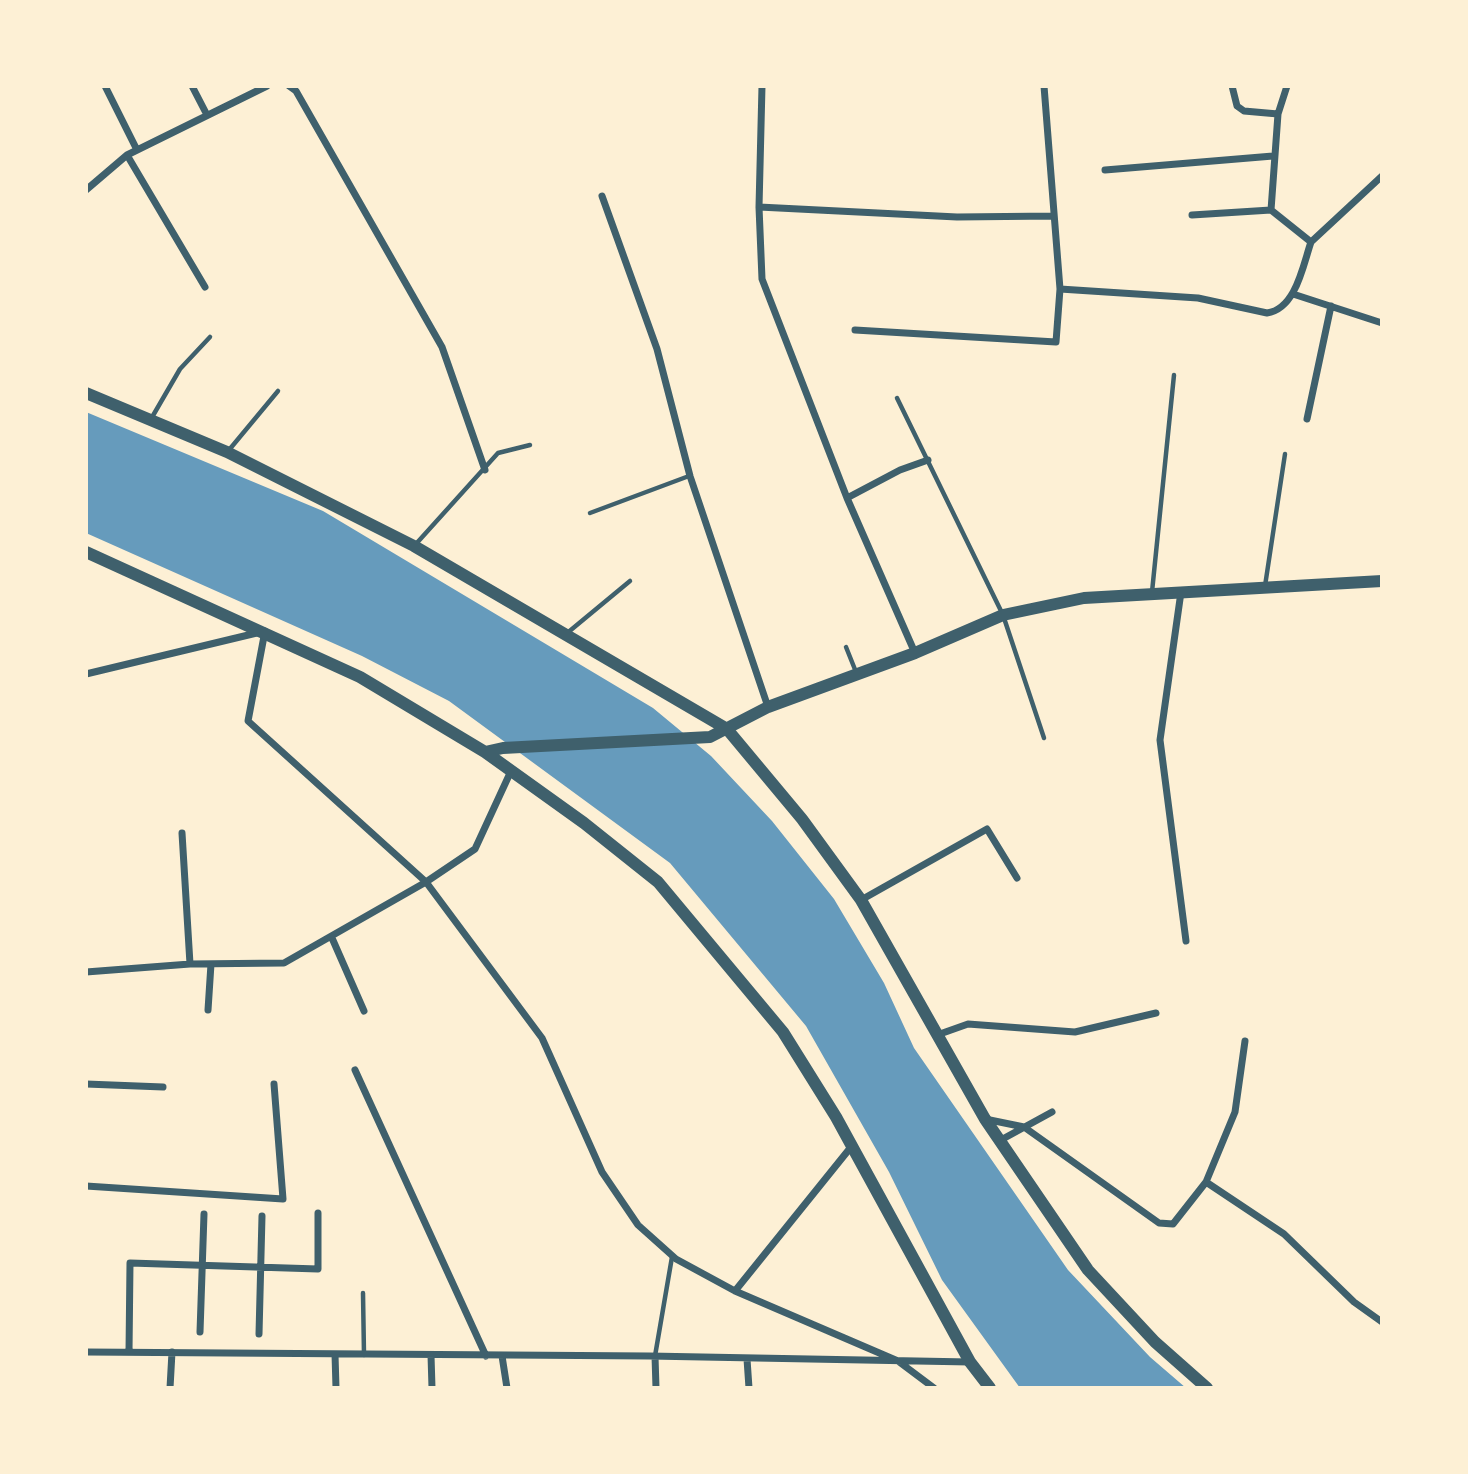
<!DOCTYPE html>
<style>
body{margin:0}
#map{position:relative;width:1468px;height:1474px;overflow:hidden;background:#fdf0d5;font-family:Manrope,sans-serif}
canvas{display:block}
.frame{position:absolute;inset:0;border:88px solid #fdf0d5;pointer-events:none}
</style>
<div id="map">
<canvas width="1468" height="1474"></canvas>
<div class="frame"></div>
</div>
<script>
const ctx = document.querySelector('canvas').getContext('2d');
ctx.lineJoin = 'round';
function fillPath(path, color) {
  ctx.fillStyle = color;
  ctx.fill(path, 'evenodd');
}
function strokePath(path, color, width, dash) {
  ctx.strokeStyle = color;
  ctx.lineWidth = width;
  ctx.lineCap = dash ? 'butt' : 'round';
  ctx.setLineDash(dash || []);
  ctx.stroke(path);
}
fillPath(new Path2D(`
 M86,412L323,511L653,708L711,756L772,821L834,899L884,983L914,1048L1068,1270L1150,1357L1186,1388H1020L942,1280L889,1172L806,1026L670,863L449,701L362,656L86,533Z`), '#669bbc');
strokePath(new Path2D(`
 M897,398L1003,615L1044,738
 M151,419L180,369L210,337
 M229,450L278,391
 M590,513L689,476
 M415,545L498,453L530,445
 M1265,586L1285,454
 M1152,592L1174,375
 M566,634L630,581
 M846,647L856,672
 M363,1293L364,1355
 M655,1356L672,1257`), '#3f606c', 4.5);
strokePath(new Path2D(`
 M105,86L137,150
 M192,86L207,115
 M289,86L296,91L442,347L485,470
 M762,86L759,207L762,279L847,498L915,653
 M1232,86L1237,106L1244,111L1278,114
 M127,155L205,287
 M1105,170L1273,156
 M86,190L127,155L267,86
 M602,196L657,349L690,476L768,707
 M759,207L957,217L1054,216
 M1271,210L1311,242L1382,176
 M1271,210L1278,114L1287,86
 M1192,215L1271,210
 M1060,289L1198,298L1267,313C1296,309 1303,265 1311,242
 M1293,294L1382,323
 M855,330L1056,342L1060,289L1044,86
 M1307,419L1331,306
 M847,498L900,470L928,460
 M1181,592L1160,740L1186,941
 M86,674L265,631L248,721L426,882L542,1038L602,1172L638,1225L676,1259L735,1291L898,1361L934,1388
 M182,833L190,964
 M861,900L987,829L1017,878
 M332,938L364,1011
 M86,972L190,964L284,963L426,882L475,849L511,771
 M208,1010L211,964
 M937,1035L968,1024L1075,1032L1156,1013
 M355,1070L486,1356
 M86,1084L163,1087
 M985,1119L1024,1127L1159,1223L1173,1224L1206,1182L1235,1112L1245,1041
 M999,1141L1052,1112
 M1206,1182L1284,1234L1354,1302L1382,1322
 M86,1186L283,1199L274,1084
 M735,1291L851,1147
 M200,1332L204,1214
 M259,1334L262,1216
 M86,1352L649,1356L970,1362
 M129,1352L130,1263L318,1269V1213
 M335,1354L336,1388
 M431,1355L432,1388
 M502,1356L507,1388
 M655,1356L656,1388
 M747,1359L749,1388
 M170,1388L172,1352`), '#3f606c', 7);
strokePath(new Path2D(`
 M86,393L227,452L414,546L727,729L802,819L861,900L985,1119L1088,1270L1155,1342L1207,1388
 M86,552L360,677L485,752L584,823L658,882L783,1032L836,1117L970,1362L990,1388
 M485,752L503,748L710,737L768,707L915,653L1003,615L1084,598L1382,581`), '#3f606c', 12);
</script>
